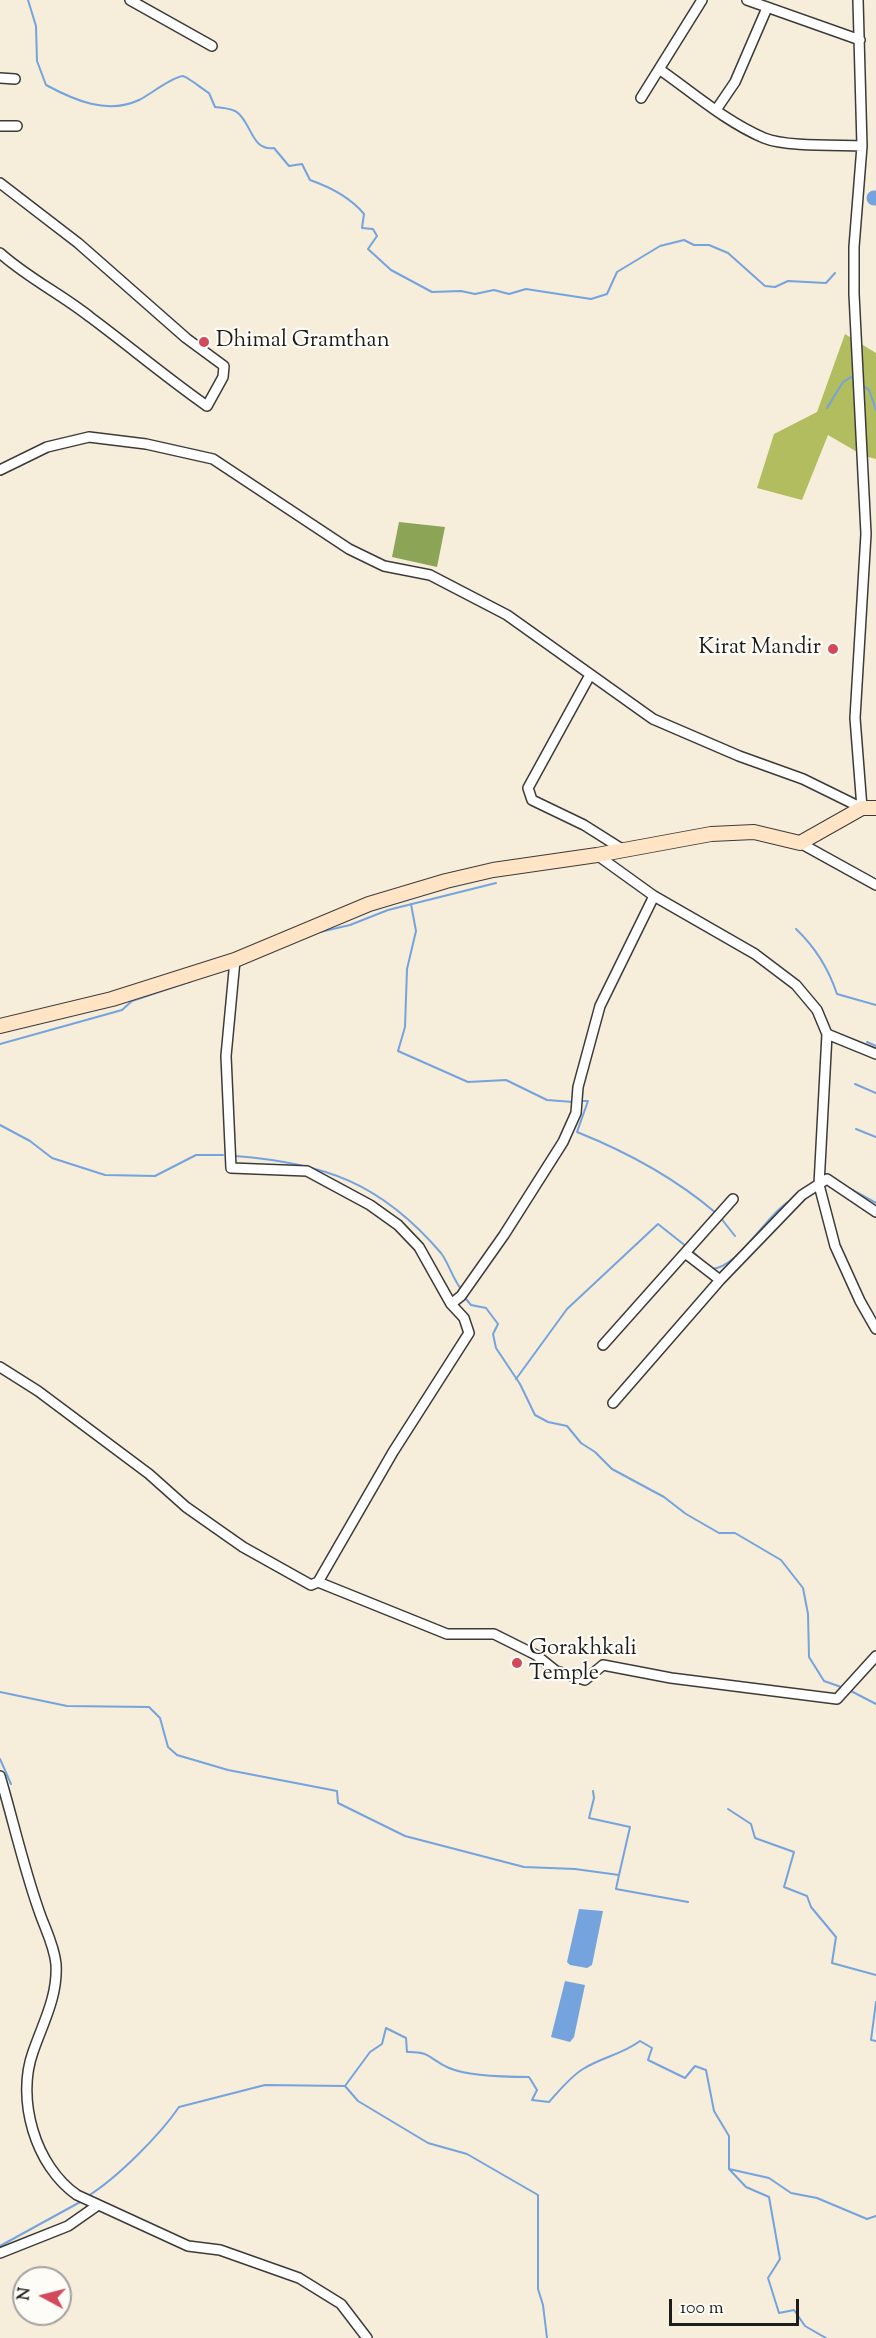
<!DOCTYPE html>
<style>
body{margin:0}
#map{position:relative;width:876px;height:2338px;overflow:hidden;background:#f7eddb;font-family:"Sorts Mill Goudy",serif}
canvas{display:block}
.north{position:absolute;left:12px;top:2266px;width:60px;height:60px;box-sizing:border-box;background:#fdfcf7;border:2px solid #a3a29f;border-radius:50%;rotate:277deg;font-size:16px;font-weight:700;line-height:24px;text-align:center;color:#1c1c1c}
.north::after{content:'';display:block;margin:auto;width:21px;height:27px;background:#d1495b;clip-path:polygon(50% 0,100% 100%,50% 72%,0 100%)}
.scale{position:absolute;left:669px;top:2299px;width:130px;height:27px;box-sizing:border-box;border:3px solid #1c1c1c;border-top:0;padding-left:8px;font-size:18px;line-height:21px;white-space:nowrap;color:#1c1c1c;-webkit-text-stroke:4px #fdfcf7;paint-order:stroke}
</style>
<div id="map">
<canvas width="876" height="2338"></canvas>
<div class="north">N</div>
<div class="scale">100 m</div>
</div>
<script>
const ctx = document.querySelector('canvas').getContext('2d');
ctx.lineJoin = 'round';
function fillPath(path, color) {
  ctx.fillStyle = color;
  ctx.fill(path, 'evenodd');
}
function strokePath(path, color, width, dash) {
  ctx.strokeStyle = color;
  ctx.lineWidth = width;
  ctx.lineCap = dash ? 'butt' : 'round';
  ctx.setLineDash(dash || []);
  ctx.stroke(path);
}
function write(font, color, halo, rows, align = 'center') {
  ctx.font = font + ' "Sorts Mill Goudy",serif';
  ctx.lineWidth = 4.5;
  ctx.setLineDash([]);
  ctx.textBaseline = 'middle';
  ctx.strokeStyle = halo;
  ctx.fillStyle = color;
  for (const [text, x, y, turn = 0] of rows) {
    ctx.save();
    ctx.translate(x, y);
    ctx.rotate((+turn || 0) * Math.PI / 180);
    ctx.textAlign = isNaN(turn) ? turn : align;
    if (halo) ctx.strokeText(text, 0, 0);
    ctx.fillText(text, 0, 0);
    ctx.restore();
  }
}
fillPath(new Path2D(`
 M845,334L876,353V459L864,456L828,435L802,500L757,488L774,434L817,412Z`), '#b1bd5f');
fillPath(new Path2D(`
 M399,522L445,527L437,567L392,557Z`), '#8ca456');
fillPath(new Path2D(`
 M579,1909L603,1911L592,1965L587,1968L570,1965L567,1962Z
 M565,1981L585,1985L574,2037L570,2042L551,2037Z`), '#74a3dd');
strokePath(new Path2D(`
 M28,0L36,26L37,61L46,85C74,100 107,115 139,100C150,95 171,77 183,76C186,76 204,90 209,93L215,107C222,108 233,108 238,113C252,125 252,151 274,148L289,166L302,164L310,180C330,187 350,197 364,214L362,228L373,229L377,236L368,249L391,270L432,292L461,291L475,294L494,290L509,294L526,289L591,299L607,294L617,272L660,246L684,240L694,245H709L728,253L765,286L775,287L788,281L826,283L835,273
 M862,385L869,390L876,410
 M827,408L843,382L851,377L855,380
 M411,904L416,931L407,969L405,1027L398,1051L468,1082L506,1080L547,1100L573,1102
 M796,929C815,947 829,970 837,994L876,1005
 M320,932L350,925L388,910L496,883
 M867,1042L876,1046
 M0,1044L122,1010L132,1001L192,981
 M855,1084L876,1093
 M582,1101H588L577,1132C627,1152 675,1178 716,1213
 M0,1125L30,1141L52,1158L105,1175L155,1176L196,1155H223
 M856,1129L876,1137
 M235,1156C325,1163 381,1183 441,1253C449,1264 453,1279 461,1289
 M842,1184L876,1203
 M720,1217L735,1236
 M691,1250L707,1265
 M711,1269C739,1268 766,1214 791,1200
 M466,1299L471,1305L486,1308L498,1324L493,1334L496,1348L520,1384L535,1415L548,1422L567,1426L581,1443L595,1452L612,1469L664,1497L686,1514L719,1533H735L781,1560L803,1588L808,1614L809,1657L824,1681L844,1688
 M516,1379L567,1309L658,1224L687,1247
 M849,1690L876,1704
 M0,1692L67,1706L149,1707L160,1718L168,1747L177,1755L228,1770L337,1791L338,1803L405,1836L524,1867L575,1869L619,1875L616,1889L688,1902
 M0,1759L11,1784
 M593,1791L594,1798L589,1818L630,1827L619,1875
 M728,1809L751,1824L755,1838L794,1852L784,1887L807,1896L811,1907L836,1937L832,1963L876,1975
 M876,2002L871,2040L876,2041
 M345,2086L358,2101L428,2143L467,2154L538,2195V2289L543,2305L547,2338
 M729,2169L769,2178L791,2193L817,2198L867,2219L876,2216
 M88,2196C117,2178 160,2135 179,2107L265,2085L345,2086L370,2052L382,2044L386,2028L406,2038L407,2052C431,2051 430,2060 449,2068C468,2076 508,2077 529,2077L537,2090L532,2100L549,2102C559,2091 570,2077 583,2069C602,2057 621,2055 640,2041L652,2048L648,2060L685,2078L695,2066L706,2070L714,2111L729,2136V2169L746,2187L769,2197L780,2259L768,2278L779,2313L794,2310L805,2326L826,2338
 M0,2246L82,2201`), '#74a3dd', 2);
strokePath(new Path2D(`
 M874,198H876`), '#74a3dd', 15);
const street = new Path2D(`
 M130,0L212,46
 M747,0L860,40
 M858,0L862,146L854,247V294L866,534L855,718L862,808
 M659,69C692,92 726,122 764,138C786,147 837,145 862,146
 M0,78L15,79
 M641,98L702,0
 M716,110L735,82L767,8
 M0,126H17
 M0,183L78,243L186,338L224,366L223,377L207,406C167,378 129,346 90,317C61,294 28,278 0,253
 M0,470L47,447L89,437L146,444L213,459L349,549L384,566L430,575L507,615L653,719L739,756L803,779L862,808
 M590,675L528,788L532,800L584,825L622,849
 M800,843L876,885
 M597,855L654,896L755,954L796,985L817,1010L827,1034L819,1185L835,1246L860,1301L876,1329
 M235,960L226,1056L231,1168L307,1171L370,1205L398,1225L419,1247L451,1304L464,1318L469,1333L393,1452L318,1582
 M827,1034L876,1054
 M685,1253L720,1280
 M451,1304L461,1296L504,1235L563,1142L576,1113L578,1087L600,1006L654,896
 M603,1345L733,1199
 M0,1367L38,1391L149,1474L186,1507L243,1547L311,1585L318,1582L447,1634H494L536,1655L556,1671L585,1680L603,1665L671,1678L837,1699L876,1656
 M613,1403L720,1280L802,1195L827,1179L876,1212
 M0,1776C13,1820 23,1865 38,1908C44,1927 54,1944 56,1964C58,1996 43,2023 33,2052C16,2099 35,2166 77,2195L188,2246L220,2250L299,2278L341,2304L367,2338
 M0,2253L68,2226L98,2205`);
const secondary = new Path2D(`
 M0,1026L112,999L235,960L369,904L446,881L493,870L597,855L711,834L754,832L800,843L862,808H876`);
strokePath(street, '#3d3b39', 12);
strokePath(secondary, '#3d3b39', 16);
strokePath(street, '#fff', 9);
strokePath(secondary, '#ffe4c6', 14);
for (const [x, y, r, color] of [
 [204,342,6,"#d1495b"],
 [833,649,6,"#d1495b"],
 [517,1663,6,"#d1495b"]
]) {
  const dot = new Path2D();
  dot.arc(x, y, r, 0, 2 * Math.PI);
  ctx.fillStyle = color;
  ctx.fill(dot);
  strokePath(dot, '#fdfcf7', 2);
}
write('22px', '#1c1c1c', '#fdfcf7', [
 ["Dhimal Gramthan",216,342],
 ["Kirat Mandir",821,649,"right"],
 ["Gorakhkali",529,1650],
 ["Temple",529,1675]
], 'left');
</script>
